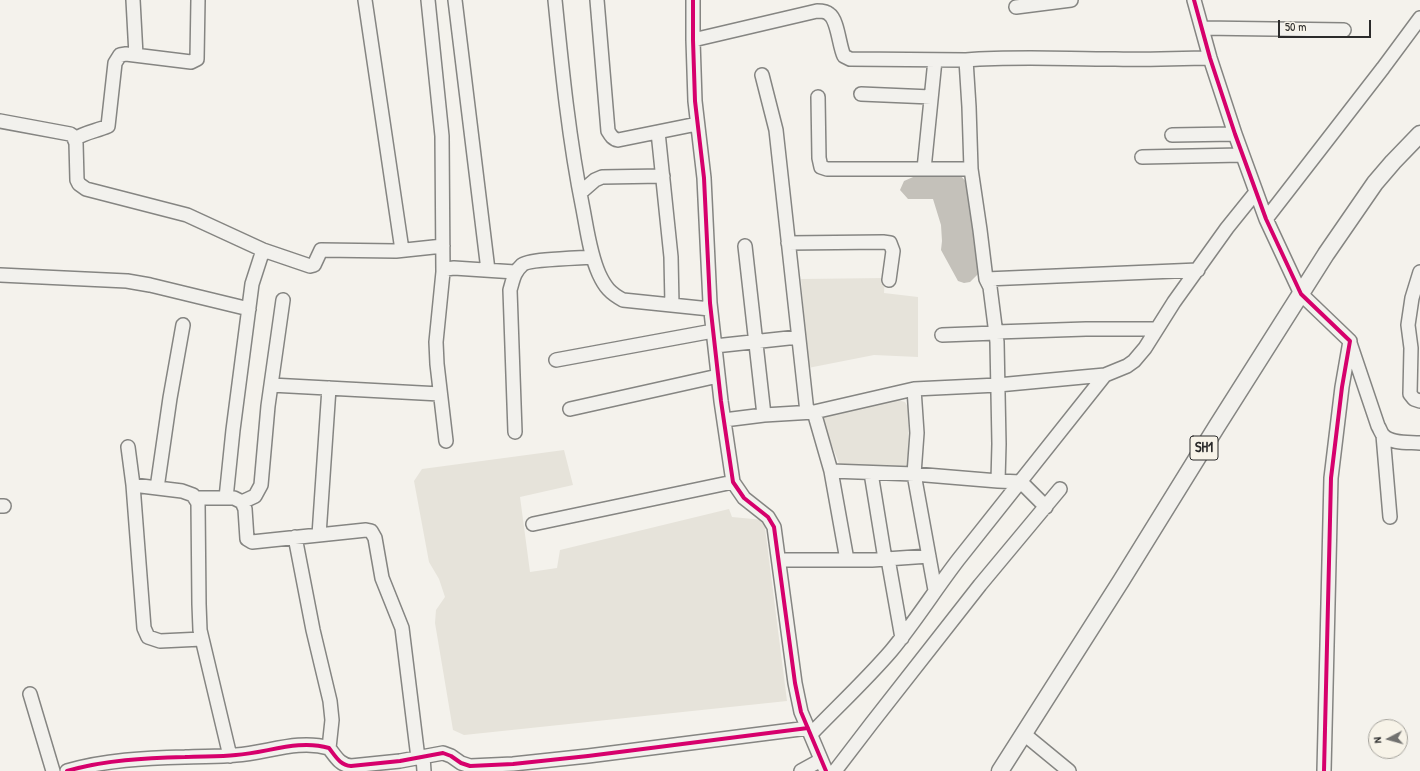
<!DOCTYPE html>
<style>
body{margin:0}
#map{position:relative;width:1420px;height:771px;overflow:hidden;background:#f4f2ec;font-family:"Patrick Hand",sans-serif}
canvas{display:block}
.north{position:absolute;left:1368px;top:719px;width:40px;height:40px;box-sizing:border-box;background:#f7f3e8;border:1px solid #a5a39c;border-radius:50%;rotate:264deg;font-size:11px;font-weight:700;line-height:16px;text-align:center;color:#2b2b2b}
.north::after{content:'';display:block;margin:auto;width:14px;height:18px;background:#71716f;clip-path:polygon(50% 0,100% 100%,50% 72%,0 100%)}
.scale{position:absolute;left:1278px;top:20px;width:93px;height:18px;box-sizing:border-box;border:2px solid #2b2b2b;border-top:0;padding-left:5px;font-size:12px;line-height:14px;white-space:nowrap;color:#2b2b2b;-webkit-text-stroke:3px #f7f3e8;paint-order:stroke}
</style>
<div id="map">
<canvas width="1420" height="771"></canvas>
<div class="north">N</div>
<div class="scale">50 m</div>
</div>
<script>
const ctx = document.querySelector('canvas').getContext('2d');
ctx.lineJoin = 'round';
function fillPath(path, color) {
  ctx.fillStyle = color;
  ctx.fill(path, 'evenodd');
}
function strokePath(path, color, width, dash) {
  ctx.strokeStyle = color;
  ctx.lineWidth = width;
  ctx.lineCap = dash ? 'butt' : 'round';
  ctx.setLineDash(dash || []);
  ctx.stroke(path);
}
function write(font, color, halo, rows, align = 'center') {
  ctx.font = font + ' "Patrick Hand",sans-serif';
  ctx.lineWidth = 3;
  ctx.setLineDash([]);
  ctx.textBaseline = 'middle';
  ctx.strokeStyle = halo;
  ctx.fillStyle = color;
  for (const [text, x, y, turn = 0] of rows) {
    ctx.save();
    ctx.translate(x, y);
    ctx.rotate((+turn || 0) * Math.PI / 180);
    ctx.textAlign = isNaN(turn) ? turn : align;
    if (halo) ctx.strokeText(text, 0, 0);
    ctx.fillText(text, 0, 0);
    ctx.restore();
  }
}
fillPath(new Path2D(`
 M885,278L884,293L918,297V357L874,355L808,368L801,279Z
 M898,400L905,402L908,407L909,465L897,469L848,468L839,463L820,416Z
 M564,450L573,485L520,497L530,572L557,568L560,550L729,509L732,517L764,520L787,701L464,735L453,730L435,623L436,610L445,597L439,579L429,562L414,481L422,469Z`), '#e6e3da');
fillPath(new Path2D(`
 M920,174H959L969,185L980,272L970,282L964,283L958,281L941,250L942,241L941,225L933,199H908L900,190L904,181Z`), '#c4c1ba');
const minor = new Path2D(`
 M133,0L136,55
 M365,0L402,250
 M428,0L442,136L443,272
 M455,0L488,270
 M555,0C562,70 569,140 583,209C587,230 590,254 599,274C605,287 610,293 623,300L710,309
 M597,0L608,131C611,136 613,139 618,140L697,124
 M693,0V40L695,101L704,178L710,303L721,401L733,482L744,498L768,517L774,527L795,683L801,712L826,771
 M1194,0L1210,58L1235,134L1266,219L1301,294L1350,341L1342,387L1331,478L1324,771
 M1016,7L1071,0
 M1202,28L1344,30
 M693,40L817,11C821,11 826,11 829,14C838,20 839,46 844,56L850,59L966,60
 M762,75L776,130L807,412
 M861,94L931,97
 M818,97L819,158L821,167L827,169H971
 M0,121L70,134L73,136L76,143L77,180L79,184L86,189L187,215L263,250L310,266L314,265L321,250L396,251L443,246
 M658,132L671,257L672,305
 M1172,135L1235,134
 M75,139C85,132 97,131 108,126L115,63L120,55L126,54L191,62L197,59L198,0
 M1142,157L1242,155
 M924,169L935,60
 M580,193L595,180L602,177L663,176
 M1266,219L1383,68L1420,18
 M788,243L883,242L890,243L893,251L889,280
 M745,246L764,415
 M1420,272L1412,298L1408,325L1411,348L1410,394L1414,399L1420,401
 M0,275L127,281L150,285L249,309
 M986,279L1198,270
 M996,332L1086,329H1157
 M942,335L996,333
 M1350,343L1378,426C1380,429 1381,433 1383,435C1391,444 1409,442 1420,443
 M715,346L798,337
 M556,360L713,331
 M271,385L440,394
 M914,389L917,433L914,474L935,590
 M570,409L718,376
 M814,412L831,471L847,560
 M724,420L764,415L814,412L914,389L998,385L1083,377L1105,375L1127,366L1134,361L1145,348L1174,302L1227,228L1256,192
 M515,432L510,290C513,280 514,272 522,265C528,259 581,258 593,257
 M1383,435L1390,517
 M446,441L437,364L436,342L443,272L446,269L454,268L515,272
 M128,447L133,485L144,628L148,637L160,641L202,639
 M831,471L914,474L998,481L1021,482L1046,507
 M871,473L885,559
 M998,481L999,444L997,342L990,287L986,279L980,230L971,169L969,107L966,60C1016,56 1065,59 1115,59C1147,60 1178,58 1210,58
 M133,485L182,491L193,495L198,503L199,604L200,630L230,756
 M157,488L170,398L183,325
 M195,498H234L242,502L245,509L247,539L252,542L366,530L371,531L375,538L382,578L402,628L418,758
 M226,498L233,430L252,284L263,250
 M242,502L255,496L261,485L268,406L283,300
 M0,506H4
 M533,524L733,482
 M319,535L329,388
 M295,537L313,630L330,701L332,720L329,748
 M888,559L902,638
 M779,560H872L929,556
 M30,694L53,771
 M811,734C837,707 866,680 891,651C915,622 935,590 958,560L1105,375
 M1024,734L1069,771
 M423,757L424,771
 M67,771C105,760 145,758 185,757C202,756 219,757 236,755C267,753 298,739 329,748C336,757 340,765 351,766L400,761L443,753L451,756L461,763L470,766L513,764L588,756L808,728
 M801,771L821,760
 M835,771L871,724L980,585L1060,489`);
const major = new Path2D(`
 M1000,771L1121,581L1217,426L1326,254L1375,183L1393,162L1420,134`);
strokePath(minor, '#858582', 16);
strokePath(major, '#858582', 19);
strokePath(minor, '#f2f1ed', 13);
strokePath(major, '#f2f1ed', 16);
strokePath(new Path2D(`
 M693,0V40L695,101L704,178L710,303L721,401L733,482L744,498L768,517L774,527L795,683L801,712L826,771
 M1194,0L1210,58L1235,134L1266,219L1301,294L1350,341L1342,387L1331,478L1324,771
 M67,771C105,760 145,758 185,757C202,756 219,757 236,755C267,753 298,739 329,748C336,757 340,765 351,766L400,761L443,753L451,756L461,763L470,766L513,764L588,756L808,728`), '#d6006c', 4);
for (const [x, y, w] of [
 [1204,448,28]
]) {
  const box = new Path2D();
  box.roundRect(x - w / 2, y - 12, w, 24, 3);
  ctx.fillStyle = '#f7f3e8';
  ctx.fill(box);
  strokePath(box, '#2b2b2b', 1);
}
write('bold 14px', '#2b2b2b', null, [
 ["SH1",1204,448]
]);
</script>
